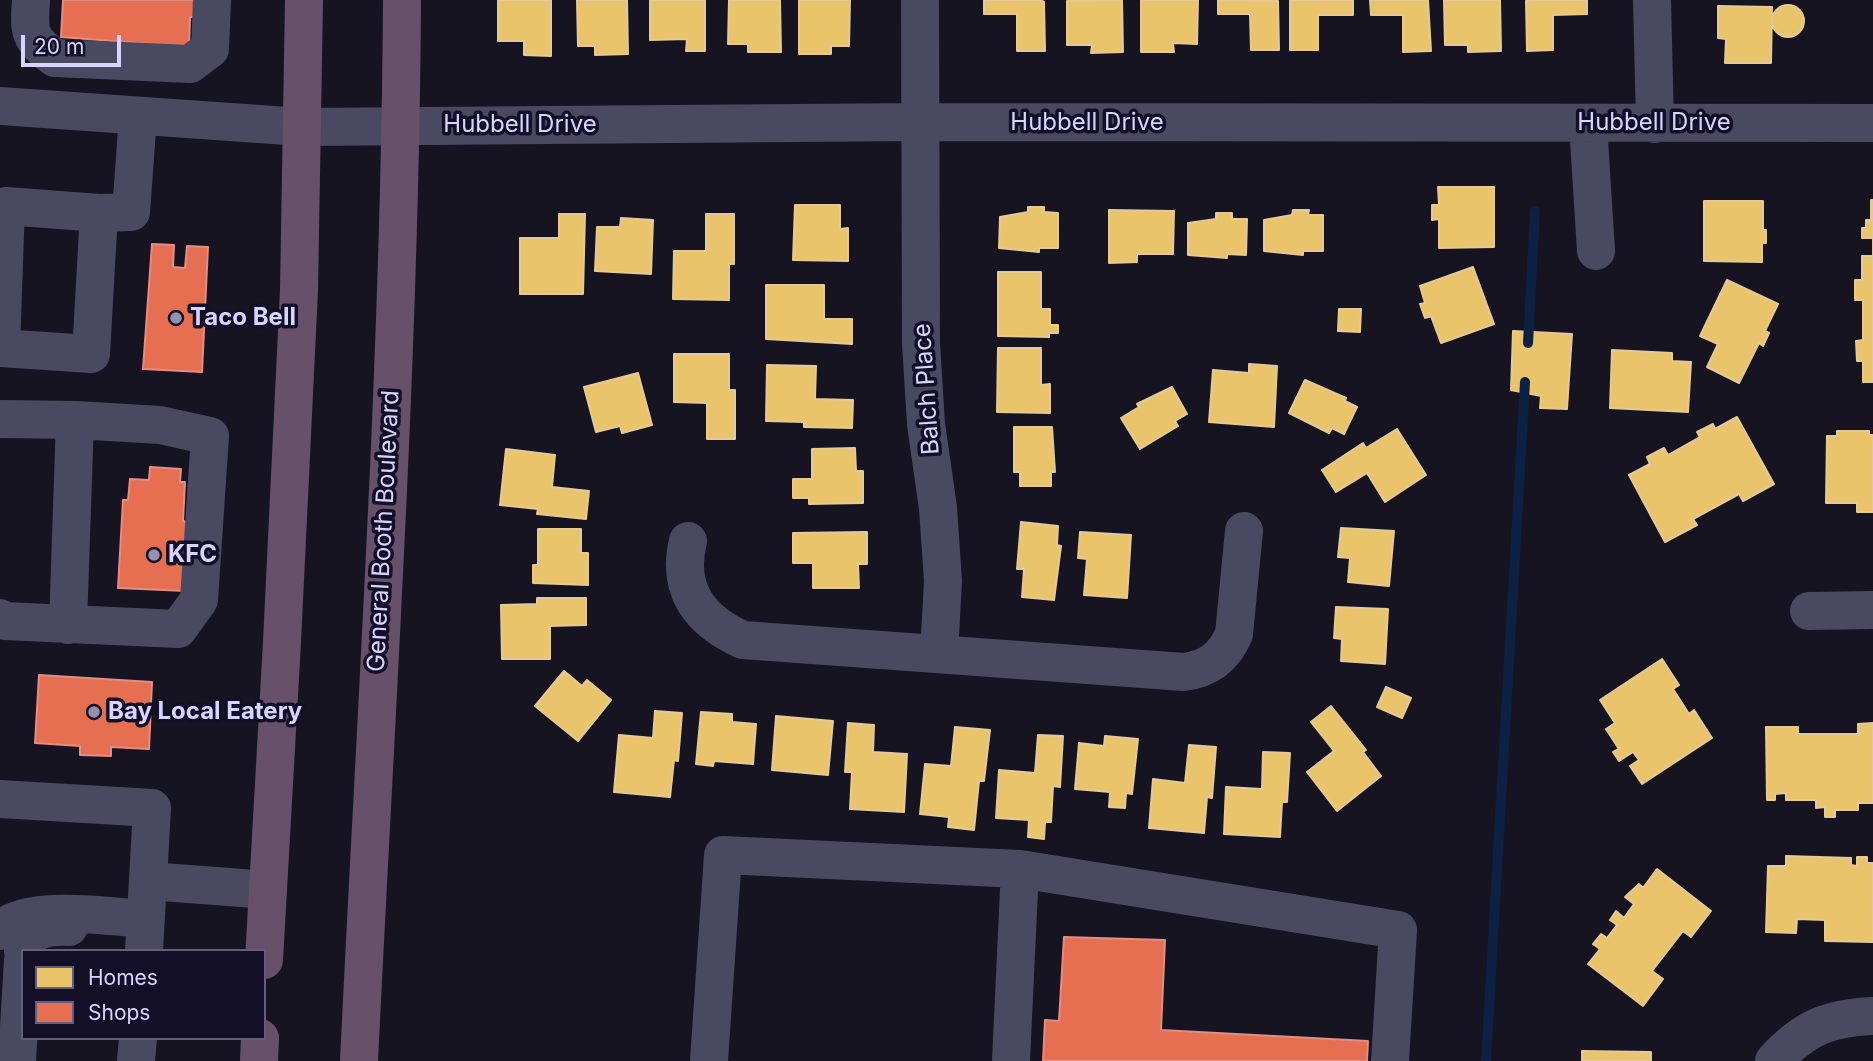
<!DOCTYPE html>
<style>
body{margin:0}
#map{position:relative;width:1873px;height:1061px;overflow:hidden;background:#161421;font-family:Inter,sans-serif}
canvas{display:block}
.legend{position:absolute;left:21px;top:949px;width:245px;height:91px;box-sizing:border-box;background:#130f26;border:2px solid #625e7d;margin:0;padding:9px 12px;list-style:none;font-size:21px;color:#d9d4ff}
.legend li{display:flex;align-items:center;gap:14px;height:35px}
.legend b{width:35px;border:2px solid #625e7d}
.scale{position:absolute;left:21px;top:35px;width:100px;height:32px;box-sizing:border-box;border:4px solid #d9d4ff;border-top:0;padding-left:9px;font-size:21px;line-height:24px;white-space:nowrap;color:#d9d4ff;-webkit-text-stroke:5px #130f26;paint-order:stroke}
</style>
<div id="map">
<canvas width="1873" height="1061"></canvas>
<ul class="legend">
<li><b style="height:19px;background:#e9c46a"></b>Homes</li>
<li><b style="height:19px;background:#e76f51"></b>Shops</li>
</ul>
<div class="scale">20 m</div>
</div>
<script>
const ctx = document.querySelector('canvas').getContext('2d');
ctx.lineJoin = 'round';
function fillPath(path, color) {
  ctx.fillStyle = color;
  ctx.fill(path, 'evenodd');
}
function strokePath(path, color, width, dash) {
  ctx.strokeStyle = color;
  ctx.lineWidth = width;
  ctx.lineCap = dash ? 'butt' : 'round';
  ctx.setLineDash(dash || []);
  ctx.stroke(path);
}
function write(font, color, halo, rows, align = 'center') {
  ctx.font = font + ' Inter,sans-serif';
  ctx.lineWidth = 7;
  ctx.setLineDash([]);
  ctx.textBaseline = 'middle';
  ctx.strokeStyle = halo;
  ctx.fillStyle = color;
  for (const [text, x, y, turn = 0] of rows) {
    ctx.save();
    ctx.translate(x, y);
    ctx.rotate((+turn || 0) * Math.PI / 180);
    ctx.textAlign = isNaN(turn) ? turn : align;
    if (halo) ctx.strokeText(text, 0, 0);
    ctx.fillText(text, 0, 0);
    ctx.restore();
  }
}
const homes = new Path2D(`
 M498,0H551V56L524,55V41H498Z
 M577,0H627L628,54L595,55V46H578Z
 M650,0H705V51H686L687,39L650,40Z
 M729,0H780L781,52H748V44H728Z
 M799,0H850L849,46H831V54H799Z
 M984,0H1040L1044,2L1045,51H1017V14H984Z
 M1122,0L1123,52L1091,53L1092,45H1067V1Z
 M1141,0H1198L1197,44L1173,43L1174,52H1141Z
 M1218,0L1278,1L1279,50H1251L1250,14H1218Z
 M1290,0H1353V15H1318V50H1290Z
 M1370,0H1428L1431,51L1403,52V15H1371Z
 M1444,0H1500L1501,51L1468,52V45H1445Z
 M1531,0H1587V14L1553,15V50L1527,51L1526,1Z
 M1772 21a16 16 0 1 1 32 0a16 16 0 1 1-32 0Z
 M1718,6L1772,7L1771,63H1725L1726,39L1718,38Z
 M1438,187H1494V247L1439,248V219L1432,220V205H1439Z
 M1871,200H1873V382H1863V361H1857L1856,341L1863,340V300H1855V280H1862V256H1873V238H1862V228H1866V220H1871Z
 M1704,201H1763V230H1766V243H1762V262L1704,261Z
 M795,205H840V229L848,228V261L793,260Z
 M1028,207H1044V212L1058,213V248H1039V252L999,248L1000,217L1028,212Z
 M1109,210L1174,211L1173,254H1137V262L1109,263Z
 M1293,210H1309L1308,215H1323V251H1303V255L1264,251V220L1292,215Z
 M1216,213H1232V219H1247L1246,255L1227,254V258L1188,255V223L1216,219Z
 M559,214H585L583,294H520V238H559Z
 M706,214H734V264H729V300L673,299L674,251H706Z
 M621,218L653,220L651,274L595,271L597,227H620Z
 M1473,267L1494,324L1441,343L1431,316L1425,318L1420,304L1425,303L1420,286Z
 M998,272H1041V309H1050V325H1058V333H1049V337L998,336Z
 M1727,280L1778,304L1765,331L1769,333L1763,346L1759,343L1739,383L1707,367L1718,344L1700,336Z
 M766,285H824V319H852V344L766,339Z
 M1339,309H1361L1360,332L1338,331Z
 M1513,331L1572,334L1567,409L1540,408L1541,396L1511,390Z
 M998,348H1041V385L1050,384V413L997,412Z
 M1612,350L1672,353V361L1691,362L1688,412L1610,408Z
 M674,354H729V390H735V439H707V403L674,402Z
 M1249,364L1277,366L1274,427L1209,422L1213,370L1249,373Z
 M767,365L816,366L815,399L853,400L852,428L804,427V422L766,421Z
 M638,373L652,425L622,433L620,426L596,432L584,387Z
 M1305,380L1346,398L1345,401L1357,407L1344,434L1332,428L1329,433L1289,413Z
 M1172,387L1187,414L1175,421L1178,426L1140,449L1121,418L1139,407L1137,404Z
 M1737,417L1774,484L1743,501L1739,494L1693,519L1697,525L1665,542L1629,475L1650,464L1647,457L1664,448L1668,455L1700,437L1697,432L1713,424L1715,429Z
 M1014,427H1052L1055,472H1051V486H1020V472H1014Z
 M1397,429L1426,475L1385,502L1367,473L1336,492L1322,470L1363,443L1366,448Z
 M1837,431H1869V435H1873V512H1857V503H1826L1827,436H1837Z
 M855,448L856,471H863V503L809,504V498H793V479H812V449Z
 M506,449L555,455L552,487L589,491L586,519L537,514L538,509L500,505Z
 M1021,522L1058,526L1057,545L1061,546L1054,600L1022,597L1024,569H1017Z
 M1341,528L1394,531L1389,586L1348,582L1350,558L1338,557Z
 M538,529H581V553H588V585L533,583V565H538Z
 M867,532V564H858L859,588H813V563H793V533Z
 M1080,532L1131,535L1127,598L1084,595L1087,559L1078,558Z
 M537,598H586V625L550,626V659H502L501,605L537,604Z
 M1336,607L1388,609L1385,664L1341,661L1342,639L1334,638Z
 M1662,659L1679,685L1673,689L1689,714L1694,710L1712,738L1642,784L1630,766L1639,760L1633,752L1619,761L1613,752L1619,749L1606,729L1615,723L1600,700Z
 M564,671L582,686L587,680L611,700L578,741L535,706Z
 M1386,687L1411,698L1402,718L1377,707Z
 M1331,706L1366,750L1363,752L1381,776L1337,811L1307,772L1334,751L1311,722Z
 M655,711L682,713L678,761L674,760L670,797L614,792L619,735L653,738Z
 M701,712L732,714V722L756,724L753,764L714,761L713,766L696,764Z
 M776,716L833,721L828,775L772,770Z
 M848,723L874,725L873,752L907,754L904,812L850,809L852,772H845Z
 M1873,723V803H1858V810H1835V817H1825V807L1816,808V800H1786V793L1775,794V800H1767L1766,727H1798V734H1858V724Z
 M955,727L990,730L984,781H979L974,830L948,827L949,817L920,814L925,764L951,766Z
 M1038,735L1063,736L1060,787L1053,786L1051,822H1045L1044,839L1028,837L1029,820L996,818L999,770L1035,773Z
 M1105,736L1138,739L1132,794L1126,793L1125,808L1109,807L1110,792L1075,789L1079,743L1104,746Z
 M1189,745L1216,747L1212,798L1207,797L1204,833L1149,828L1153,779L1185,783Z
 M1263,752L1290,753L1287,802H1282L1280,837L1224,834L1226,787L1262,789Z
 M1786,856L1851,858V865L1857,866V857H1867V863H1873V942L1825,941V920L1797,919L1796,933L1766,932L1768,866H1786Z
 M1657,869L1711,911L1691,937L1683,931L1652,971L1663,979L1643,1006L1588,964L1600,949L1593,944L1601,934L1607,938L1617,925L1610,920L1616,911L1624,918L1634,904L1625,897L1639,884L1643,888Z
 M1582,1051L1651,1052V1061H1582Z`);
fillPath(homes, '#e9c46a');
strokePath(homes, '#e4c997', 2);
const shops = new Path2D(`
 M63,0H196L195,17H190L189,47L61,37Z
 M152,244L174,245L173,267L185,268L187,246L208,247L202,372L143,369Z
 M150,467L181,469L180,482H185L183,521L190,522L186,591L118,588L123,500H128L130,479L149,480Z
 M39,675L152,682L149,749L111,747V756L80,755V746L35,743Z
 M1064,937L1165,940L1161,1030L1368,1041L1367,1061H1043L1045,1020L1059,1021Z`);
fillPath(shops, '#e76f51');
strokePath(shops, '#e38d85', 2);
strokePath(new Path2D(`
 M1528,343L1535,211
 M1486,1061L1525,382`), '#0d2144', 10);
strokePath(new Path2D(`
 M31,0C29,32 28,38 55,58L190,64L210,49L212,0
 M920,0L921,343L926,424L938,508L943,581L939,654
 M1652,0L1655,124
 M0,106L302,127L920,122L1873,123
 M1588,124L1596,251
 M0,348L91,354L99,213
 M1,348L6,206L99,213L131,212L138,116
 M0,419L75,420L160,425L210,436L199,600L178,629L5,621L0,618
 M688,541C676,590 700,621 743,640L1184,672C1209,669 1224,657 1234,634L1244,531
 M1809,611L1873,610
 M68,625L75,420
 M0,799L152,808L144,951
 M1020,869L1398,930L1390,1061
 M149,881L268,890
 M0,931C24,903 110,917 146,919
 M23,951C27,928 51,926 69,927
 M17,1061L23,960
 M136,1061L138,1038
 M709,1061L723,855L1020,869L1011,1061
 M1774,1061C1804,1028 1828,1018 1873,1016`), '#4a4962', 38);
strokePath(new Path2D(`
 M264,960L282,642L299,290L304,0
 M259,1061L260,1038
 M359,1061C376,708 400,354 402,0`), '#67516a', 38);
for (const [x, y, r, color] of [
 [176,318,7,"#9591b1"],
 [154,555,7,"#9591b1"],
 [94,712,7,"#9591b1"]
]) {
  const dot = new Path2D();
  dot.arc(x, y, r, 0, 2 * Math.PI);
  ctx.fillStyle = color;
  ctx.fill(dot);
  strokePath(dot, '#130f26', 2.5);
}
write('24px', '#d9d4ff', '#130f26', [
 ["Hubbell Drive",1087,123],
 ["Hubbell Drive",1654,123],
 ["Hubbell Drive",520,125],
 ["Balch Place",927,389,-94],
 ["General Booth Boulevard",384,531,-87]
]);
write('bold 24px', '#d9d4ff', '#130f26', [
 ["Taco Bell",190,318],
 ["KFC",168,555],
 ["Bay Local Eatery",108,712]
], 'left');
</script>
